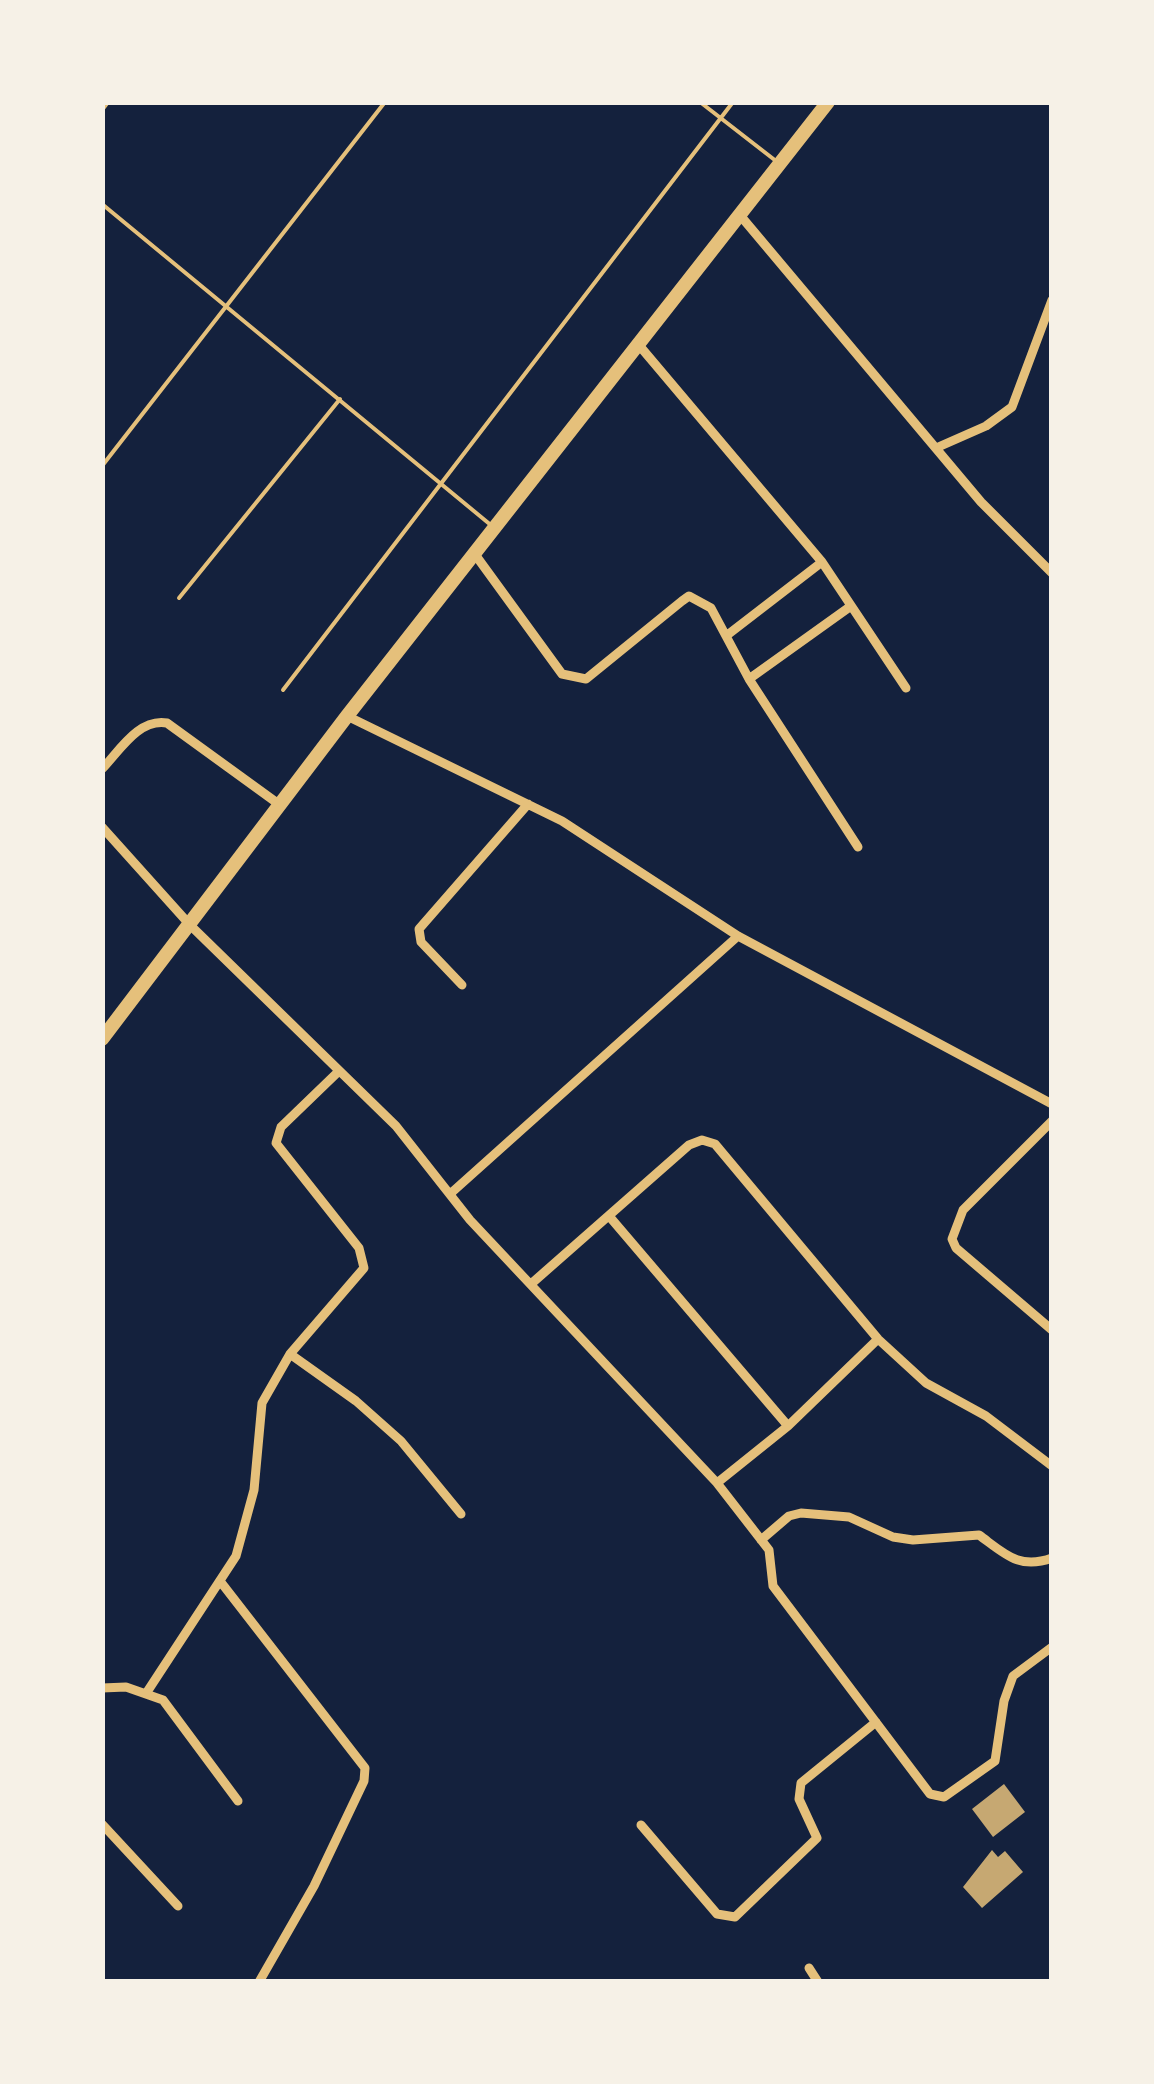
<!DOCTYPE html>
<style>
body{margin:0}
#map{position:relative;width:1154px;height:2084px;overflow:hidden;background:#14213d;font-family:"Roboto Condensed",sans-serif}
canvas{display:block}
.frame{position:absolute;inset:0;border:105px solid #f6f1e7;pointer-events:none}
</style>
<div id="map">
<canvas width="1154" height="2084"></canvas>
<div class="frame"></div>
</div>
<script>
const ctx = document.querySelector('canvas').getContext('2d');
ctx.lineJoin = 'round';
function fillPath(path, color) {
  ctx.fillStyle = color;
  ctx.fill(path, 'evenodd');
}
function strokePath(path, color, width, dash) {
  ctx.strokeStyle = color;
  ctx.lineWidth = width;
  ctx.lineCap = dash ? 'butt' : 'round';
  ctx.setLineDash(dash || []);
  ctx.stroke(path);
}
fillPath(new Path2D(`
 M1004,1784L1025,1812L993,1837L972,1809Z
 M992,1850L998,1857L1005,1851L1023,1872L982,1908L963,1887Z`), '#c6a872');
strokePath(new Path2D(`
 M700,102L776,161
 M102,110L108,102
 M102,204L492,526
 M102,466L385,102
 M179,598L340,399
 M283,690L733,102`), '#e5c07b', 4);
strokePath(new Path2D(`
 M739,214L981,502L1052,573
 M638,344L822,562L906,688
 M936,448L986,426L1012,407L1052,300
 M474,553L562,674L586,679L682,601L689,596L711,608L749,679L858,847
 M726,636L822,562
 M749,679L851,606
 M347,716L562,821L738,936L1052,1104
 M102,769C120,750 139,718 167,723L280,805
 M102,827L190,925L396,1126L470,1220L717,1483L769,1550L773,1586L930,1794L944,1797L995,1761L1004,1701L1013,1676L1052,1647
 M462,985L421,942L419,929L528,804
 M1052,1121L963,1210L952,1239L956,1248L1052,1330
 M450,1194L738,936
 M609,1216L788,1426
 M531,1284L689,1145L702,1140L715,1144L878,1339L926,1383L986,1416L1052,1466
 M290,1354L356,1401L401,1441L461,1514
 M717,1483L788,1426L878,1339
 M761,1540L789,1516L801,1513L849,1517L893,1537L913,1540L979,1535C1005,1554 1019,1570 1052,1558
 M220,1581L365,1768L364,1781L314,1886L259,1982
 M102,1688L126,1687L163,1700L238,1801
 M147,1692L236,1556L254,1490L262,1403L290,1354L364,1268L359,1248L276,1143L281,1127L339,1071
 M102,1824L178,1906
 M641,1825L717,1914L735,1917L817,1838L799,1799L801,1783L876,1722
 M809,1968L818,1982`), '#e5c07b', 9);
strokePath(new Path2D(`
 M102,1039L347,716L828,102`), '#e5c07b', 14);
</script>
